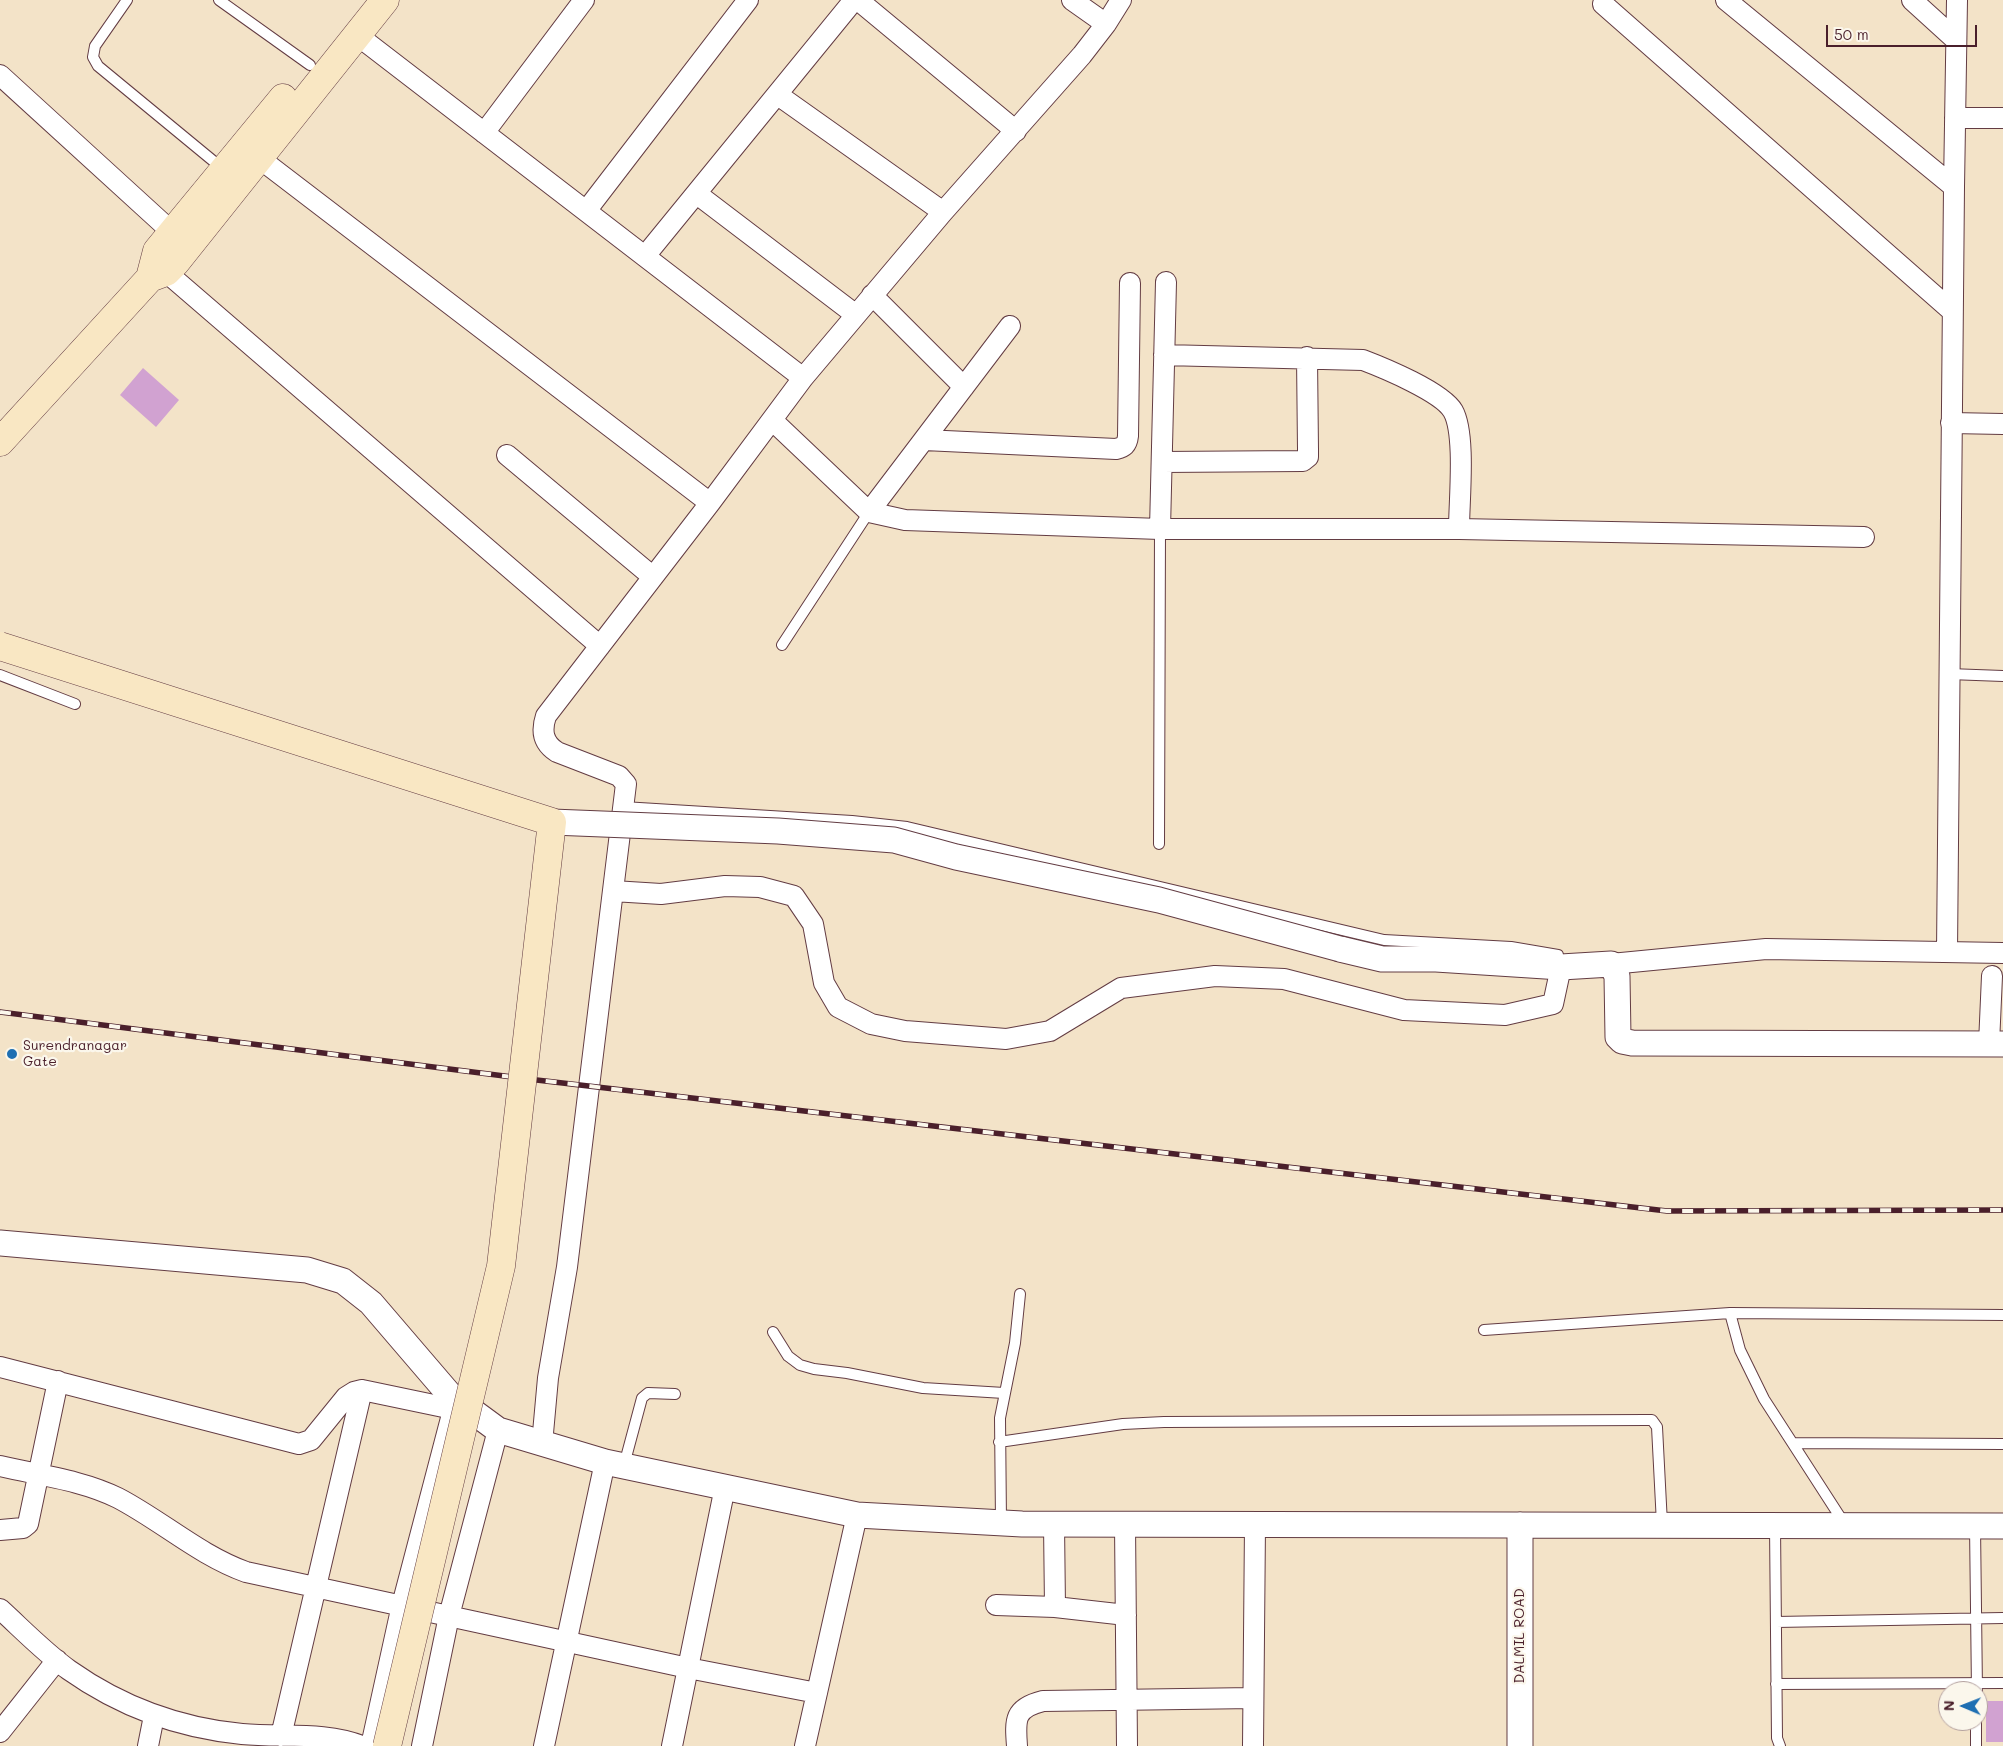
<!DOCTYPE html>
<style>
body{margin:0}
#map{position:relative;width:2003px;height:1746px;overflow:hidden;background:#f3e3c8;font-family:Mali,sans-serif}
canvas{display:block}
.north{position:absolute;left:1938px;top:1681px;width:50px;height:50px;box-sizing:border-box;background:#fbf7ec;border:1px solid #b4a19f;border-radius:50%;rotate:271deg;font-size:14px;font-weight:700;line-height:20px;text-align:center;color:#4a1f2b}
.north::after{content:'';display:block;margin:auto;width:18px;height:22px;background:#1f6fb2;clip-path:polygon(50% 0,100% 100%,50% 72%,0 100%)}
.scale{position:absolute;left:1826px;top:25px;width:151px;height:22px;box-sizing:border-box;border:2px solid #4a1f2b;border-top:0;padding-left:6px;font-size:15px;line-height:18px;white-space:nowrap;color:#4a1f2b;-webkit-text-stroke:4px #fbf7ec;paint-order:stroke}
</style>
<div id="map">
<canvas width="2003" height="1746"></canvas>
<div class="north">N</div>
<div class="scale">50 m</div>
</div>
<script>
const ctx = document.querySelector('canvas').getContext('2d');
ctx.lineJoin = 'round';
function fillPath(path, color) {
  ctx.fillStyle = color;
  ctx.fill(path, 'evenodd');
}
function strokePath(path, color, width, dash) {
  ctx.strokeStyle = color;
  ctx.lineWidth = width;
  ctx.lineCap = dash ? 'butt' : 'round';
  ctx.setLineDash(dash || []);
  ctx.stroke(path);
}
function write(font, color, halo, rows, align = 'center') {
  ctx.font = font + ' Mali,sans-serif';
  ctx.lineWidth = 4.5;
  ctx.setLineDash([]);
  ctx.textBaseline = 'middle';
  ctx.strokeStyle = halo;
  ctx.fillStyle = color;
  for (const [text, x, y, turn = 0] of rows) {
    ctx.save();
    ctx.translate(x, y);
    ctx.rotate((+turn || 0) * Math.PI / 180);
    ctx.textAlign = isNaN(turn) ? turn : align;
    if (halo) ctx.strokeText(text, 0, 0);
    ctx.fillText(text, 0, 0);
    ctx.restore();
  }
}
fillPath(new Path2D(`
 M143,368L179,400L156,427L120,395Z
 M1986,1701H2003V1742H1986Z`), '#d1a2d1');
const service = new Path2D(`
 M127,0L95,46L93,57L98,66L223,169
 M219,0L310,65
 M782,645L869,512
 M1949,674L2003,676
 M0,675L75,704
 M623,807L852,821L907,827L1384,940L1511,947L1558,955L1559,961
 M1159,844L1160,529
 M1730,1313L1740,1350L1764,1399L1844,1523
 M1484,1330L1730,1313L2003,1315
 M773,1332L788,1356L800,1365L814,1369L847,1373L923,1388L1004,1393
 M999,1442L1123,1424L1164,1422L1647,1420H1652L1657,1427L1662,1524
 M1793,1443L2003,1444
 M624,1465L642,1398L648,1393L675,1394
 M1001,1522L1000,1418L1015,1343L1020,1294
 M1775,1526L1777,1738L1780,1746
 M1975,1526L1977,1691
 M1776,1622L2003,1618
 M1776,1684L2003,1683
 M1976,1746V1721`);
const minor = new Path2D(`
 M858,0L1016,131
 M1072,0L1106,24
 M1726,0L1954,187
 M1912,0L1956,40
 M1603,4L1952,311
 M357,35L803,378
 M0,75L172,232
 M778,95L943,212
 M1955,118H2003
 M484,133L584,0
 M259,158L710,503
 M697,194L856,315
 M586,211L748,0
 M645,256L854,0
 M166,272L600,646
 M872,295L964,387
 M1164,355L1363,360C1384,368 1442,392 1453,411C1466,434 1459,501 1459,529
 M772,420L869,512L905,520L1160,529H1459L1864,537
 M1951,423L2003,424
 M924,440L1116,449C1124,447 1127,445 1128,436L1130,283
 M507,455L653,577
 M1162,462L1303,461L1308,457V450L1307,357
 M869,512L1010,326
 M1160,529L1166,282
 M613,891L661,894L725,886L760,887L794,896L813,924L824,983L838,1007L871,1024L905,1031L1006,1039L1050,1031L1121,988L1215,976L1284,979L1404,1010L1505,1015L1553,1004L1561,967
 M1947,952L1954,187L1957,0
 M1611,964L1766,949L2003,953
 M1989,1044L1992,976
 M0,1367L299,1444L311,1440L346,1397L354,1392L362,1390L453,1409
 M542,1444L548,1378L567,1267L626,784L619,776L557,752C543,743 541,731 546,716L710,503L803,378L943,212L1082,55L1106,24L1121,0
 M0,1466C38,1475 82,1480 118,1498C162,1521 199,1555 246,1572L688,1668L817,1693
 M1054,1524L1055,1607
 M1125,1524L1127,1746
 M0,1530L23,1528L28,1524L58,1381
 M996,1605L1055,1607L1126,1615
 M0,1609C22,1629 44,1652 69,1670C120,1706 179,1728 242,1734C282,1738 324,1731 362,1746
 M0,1732L57,1660
 M281,1736L362,1390
 M148,1746L154,1716
 M371,1746L402,1605L456,1399
 M422,1746L449,1616L498,1430
 M544,1746L605,1462
 M672,1746L725,1487
 M805,1746L857,1515
 M1017,1746C1015,1720 1014,1708 1043,1701L1253,1698
 M1253,1746L1255,1525`);
const tertiary = new Path2D(`
 M1340,949L1382,959H1436L1561,967L1611,964L1617,976L1618,1037L1622,1041L1632,1043L2003,1044
 M0,1243L307,1270L343,1281L371,1303L449,1394L498,1430L605,1462L857,1515L1022,1524L2003,1526
 M1520,1525V1746`);
const secondary = new Path2D(`
 M150,278L157,251L283,98
 M0,442L150,278L166,272L176,262L385,0`);
strokePath(service, '#633c43', 12);
strokePath(minor, '#633c43', 22);
strokePath(tertiary, '#633c43', 27);
strokePath(secondary, '#633c43', 29);
strokePath(service, '#fff', 10);
strokePath(minor, '#fff', 20);
strokePath(tertiary, '#fff', 25);
strokePath(secondary, '#f9e7c3', 28);
const rail = new Path2D(`
 M0,1012L528,1079L1667,1211L2003,1210`);
strokePath(rail, '#4a1f2b', 5.5);
strokePath(rail, '#fbf7ec', 4, [11]);
const tertiaryBridge = new Path2D(`
 M552,822L778,831L894,840L956,857L1159,900L1340,949`);
const secondaryBridge = new Path2D(`
 M0,646L552,822L501,1266L387,1746`);
strokePath(tertiaryBridge, '#633c43', 27, []);
strokePath(secondaryBridge, '#633c43', 29, []);
strokePath(tertiaryBridge, '#fff', 25);
strokePath(secondaryBridge, '#f9e7c3', 28);
for (const [x, y, r, color] of [
 [12,1054,6,"#1f6fb2"]
]) {
  const dot = new Path2D();
  dot.arc(x, y, r, 0, 2 * Math.PI);
  ctx.fillStyle = color;
  ctx.fill(dot);
  strokePath(dot, '#fbf7ec', 2);
}
write('14px', '#4a1f2b', '#fbf7ec', [
 ["Surendranagar",23,1046],
 ["Gate",23,1062]
], 'left');
write('14px', '#4a1f2b', '#fbf7ec', [
 ["DALMIL ROAD",1520,1636,-90]
]);
</script>
